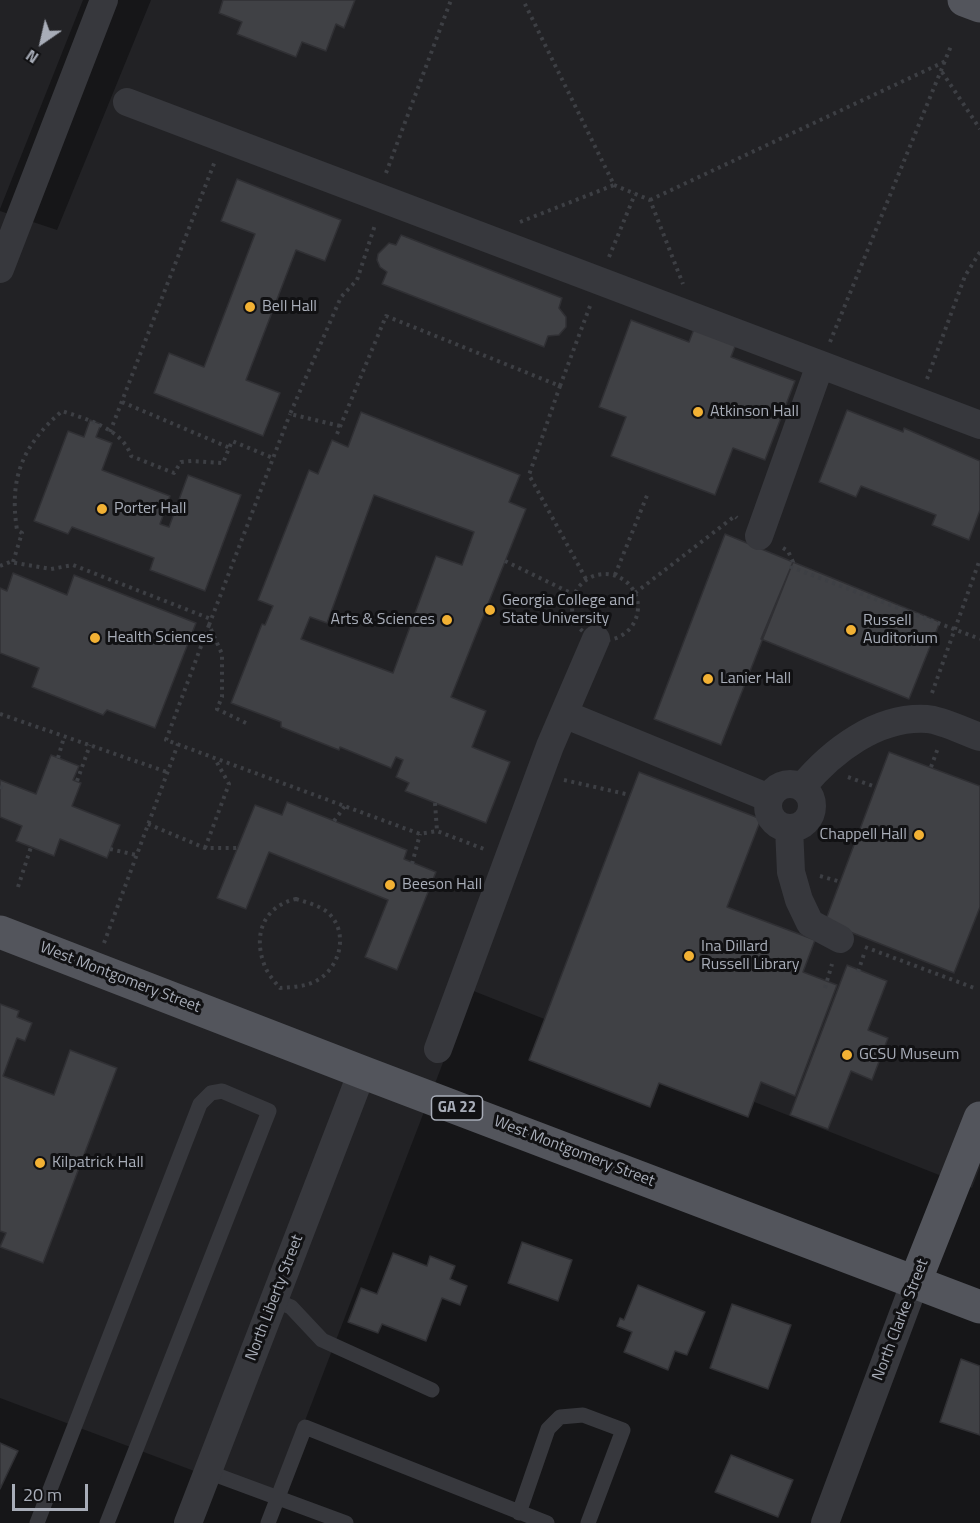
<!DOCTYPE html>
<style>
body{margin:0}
#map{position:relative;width:980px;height:1523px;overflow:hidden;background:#161618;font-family:"Titillium Web",sans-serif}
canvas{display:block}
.north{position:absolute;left:12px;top:12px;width:60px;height:60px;-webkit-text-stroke:4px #111113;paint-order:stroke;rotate:214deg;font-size:16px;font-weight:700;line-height:24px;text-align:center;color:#a8adb8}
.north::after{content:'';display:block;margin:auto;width:21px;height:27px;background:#a8adb8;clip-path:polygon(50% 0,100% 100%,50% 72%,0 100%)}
.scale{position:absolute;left:12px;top:1484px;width:76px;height:27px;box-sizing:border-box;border:3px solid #a8adb8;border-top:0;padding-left:8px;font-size:18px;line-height:21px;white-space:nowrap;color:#a8adb8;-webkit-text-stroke:4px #111113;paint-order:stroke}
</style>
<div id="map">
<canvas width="980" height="1523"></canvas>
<div class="north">N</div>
<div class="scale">20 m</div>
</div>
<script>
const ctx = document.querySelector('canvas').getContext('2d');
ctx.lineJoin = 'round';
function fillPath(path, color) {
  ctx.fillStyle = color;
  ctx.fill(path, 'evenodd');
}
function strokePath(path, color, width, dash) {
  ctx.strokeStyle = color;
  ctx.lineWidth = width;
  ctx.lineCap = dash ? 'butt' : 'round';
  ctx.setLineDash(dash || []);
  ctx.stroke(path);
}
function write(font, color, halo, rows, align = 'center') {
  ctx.font = font + ' "Titillium Web",sans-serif';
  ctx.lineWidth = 6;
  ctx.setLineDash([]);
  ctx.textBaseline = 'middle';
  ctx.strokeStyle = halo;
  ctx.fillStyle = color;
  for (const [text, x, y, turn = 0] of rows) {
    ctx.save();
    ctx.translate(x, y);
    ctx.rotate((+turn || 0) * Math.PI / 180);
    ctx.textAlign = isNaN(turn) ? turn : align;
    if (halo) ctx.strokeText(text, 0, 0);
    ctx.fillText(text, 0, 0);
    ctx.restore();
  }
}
fillPath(new Path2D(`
 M0,0H83L0,209Z
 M151,0H980V1167L972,1188L471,990L274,1501L0,1398V211L57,230Z`), '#222225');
const building = new Path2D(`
 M223,0H355L344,28L336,24L326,51L302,42L296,57L237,34L242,22L219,13Z
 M237,179L341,220L325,261L296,250L246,380L280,393L263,436L154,393L169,353L204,367L255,234L221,221Z
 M401,235L562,298L559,308L566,317V327L559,335L548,336L544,347L382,284L387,272L380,267L377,260L378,254L389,243L396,245Z
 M631,320L689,342L694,329L736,344L731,357L795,381L765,460L733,448L715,495L611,456L626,417L599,407Z
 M847,410L903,432L904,428L980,461V510L969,540L932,525L936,515L861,486L856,497L819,482Z
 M361,412L520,475L509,502L526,509L451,697L486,711L472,747L510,762L486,823L405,791L409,783L396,777L403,760L396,757L391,768L340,747L339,750L281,727V722L231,703L262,624L265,625L273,606L258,600L309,470L318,474L332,440L348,447ZM374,495L474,532L462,565L436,556L393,673L301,639L310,617L327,623Z
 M90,420L101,424L96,437L112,443L102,470L170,496L160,524L169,527L188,475L241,495L205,591L150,570L154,558L72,527L68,534L34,521L68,431L84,437Z
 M725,534L793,562L721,745L654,719Z
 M793,562L940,622L909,699L761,639Z
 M13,573L67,595L74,575L196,623L155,728L107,710L103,715L32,687L39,668L0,653V588L7,591Z
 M889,752L980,786V907L954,973L825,922Z
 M51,755L79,766L73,780L81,783L72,806L120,825L107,858L60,839L54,856L16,841L22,826L0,817V780L36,794Z
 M639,772L761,819L727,907L815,940L803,972L837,985L795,1096L761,1082L748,1117L659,1083L650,1107L529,1060Z
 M287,802L407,850L404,859L436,872L397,970L365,957L388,900L269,852L246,909L217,898L255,805L282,815Z
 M847,965L887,981L868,1030L888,1038L872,1080L851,1071L828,1129L790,1115Z
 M0,1004L19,1011L17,1017L32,1023L25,1041L17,1038L3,1076L54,1095L70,1050L117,1068L43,1263L0,1247L6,1233L0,1231Z
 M522,1242L572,1260L558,1301L508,1283Z
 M393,1253L427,1266L430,1256L455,1266L450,1279L467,1286L460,1305L442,1298L426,1341L382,1324L378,1333L348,1322L361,1288L377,1294Z
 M638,1285L705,1312L687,1355L675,1351L668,1370L624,1352L632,1332L617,1326L620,1318L624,1320Z
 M732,1304L791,1325L768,1389L710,1368Z
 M961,1359L980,1366V1435L940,1422Z
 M0,1443L18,1451L0,1489Z
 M731,1455L793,1480L778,1517L715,1492Z`);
fillPath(building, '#404145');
strokePath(building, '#303034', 1.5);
strokePath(new Path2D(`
 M942,72L980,129
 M386,173L451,0
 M614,185L650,200L683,284
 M650,200L946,61
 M520,222L614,185L523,0
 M609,257L635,194
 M830,342L951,46
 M927,379L965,276L980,252
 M560,386L590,306
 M122,402L230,448
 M340,426L290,414L341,297L357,280L375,225
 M110,432L215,161
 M337,434L386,316L560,386L529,475L586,579
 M783,548L788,551L793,562L791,567L980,639
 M505,561L573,594
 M13,562L22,533L17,530C9,478 22,446 62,411C86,419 123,429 131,456L174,473L181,462L192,461L223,463L232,441L273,458
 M0,566L10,562L51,569L73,565L211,619
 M572 607a33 33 0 1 1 66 0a33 33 0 1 1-66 0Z
 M615,575L648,493
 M635,593L735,516L737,518
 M209,625L166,740L420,834L437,831L484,849
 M932,693L980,559
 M0,714L167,772
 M246,723L217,709L222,697V654L209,625L290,414
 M58,758L64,737
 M931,767L938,748
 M848,777L876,787
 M564,780L630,795
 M77,781L90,745
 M0,787L6,789
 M435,803L437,831
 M334,821L345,806
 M148,824L205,848H237
 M205,848L229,784L215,759
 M110,849L136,855
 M412,864L420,834
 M820,876L841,882
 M18,887L31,847
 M296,899C306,902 317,905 326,911C350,930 341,968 316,981C304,987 292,987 280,988C274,981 267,973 264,964C253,934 264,906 296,899Z
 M104,943L178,744
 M865,947L977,989
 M858,972L864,954
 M825,988L832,964`), '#3d3f44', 4, [3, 4.5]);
strokePath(new Path2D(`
 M274,1300L291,1307L322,1340L432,1390
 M208,1472L346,1523
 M519,1513L548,1429L560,1417L583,1415L623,1430L588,1523
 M37,1523L200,1104L211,1093L222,1091L269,1111L107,1523
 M268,1523L305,1427L547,1523`), '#37383d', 15);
strokePath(new Path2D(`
 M127,102L980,425
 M0,269L104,0
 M759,536L820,365
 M564,714L769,798
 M768 806a22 22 0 1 1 44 0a22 22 0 1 1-44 0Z
 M802,787C832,751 877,716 927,719C942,720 965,732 980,737
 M789,828L791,872L799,900L810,923L840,939
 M438,1049L550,746L596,639
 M188,1523L362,1072
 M825,1523L915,1282`), '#37383d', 28);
strokePath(new Path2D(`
 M964,0L980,6
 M0,932L362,1072L980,1307
 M915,1282L980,1118`), '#53555c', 33);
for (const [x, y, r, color] of [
 [250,307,6,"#f2b134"],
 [698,412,6,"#f2b134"],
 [102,509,6,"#f2b134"],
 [490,610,6,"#f2b134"],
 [447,620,6,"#f2b134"],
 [851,630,6,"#f2b134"],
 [95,638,6,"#f2b134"],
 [708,679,6,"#f2b134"],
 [919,835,6,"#f2b134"],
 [390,885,6,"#f2b134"],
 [689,956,6,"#f2b134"],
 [847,1055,6,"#f2b134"],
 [40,1163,6,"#f2b134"]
]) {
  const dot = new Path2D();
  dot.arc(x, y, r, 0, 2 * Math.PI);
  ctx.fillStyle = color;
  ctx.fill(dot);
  strokePath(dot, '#111113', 2);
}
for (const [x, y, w] of [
 [457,1108,51]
]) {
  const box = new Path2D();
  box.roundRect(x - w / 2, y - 12, w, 24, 4.5);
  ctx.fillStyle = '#111113';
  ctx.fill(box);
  strokePath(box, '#a8adb8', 1.5);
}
write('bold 15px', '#a8adb8', null, [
 ["GA 22",457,1108]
]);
write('16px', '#a8adb8', '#111113', [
 ["Bell Hall",262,307],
 ["Atkinson Hall",710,412],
 ["Porter Hall",114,509],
 ["Georgia College and",502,601],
 ["State University",502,619],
 ["Arts & Sciences",435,620,"right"],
 ["Russell",863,621],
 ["Auditorium",863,639],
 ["Health Sciences",107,638],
 ["Lanier Hall",720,679],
 ["Chappell Hall",907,835,"right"],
 ["Beeson Hall",402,885],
 ["Ina Dillard",701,947],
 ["Russell Library",701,965],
 ["GCSU Museum",859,1055],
 ["Kilpatrick Hall",52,1163]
], 'left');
write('16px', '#a8adb8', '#111113', [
 ["West Montgomery Street",120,978,21],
 ["West Montgomery Street",574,1152,21],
 ["North Liberty Street",275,1298,-69],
 ["North Clarke Street",901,1320,-69]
]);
</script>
